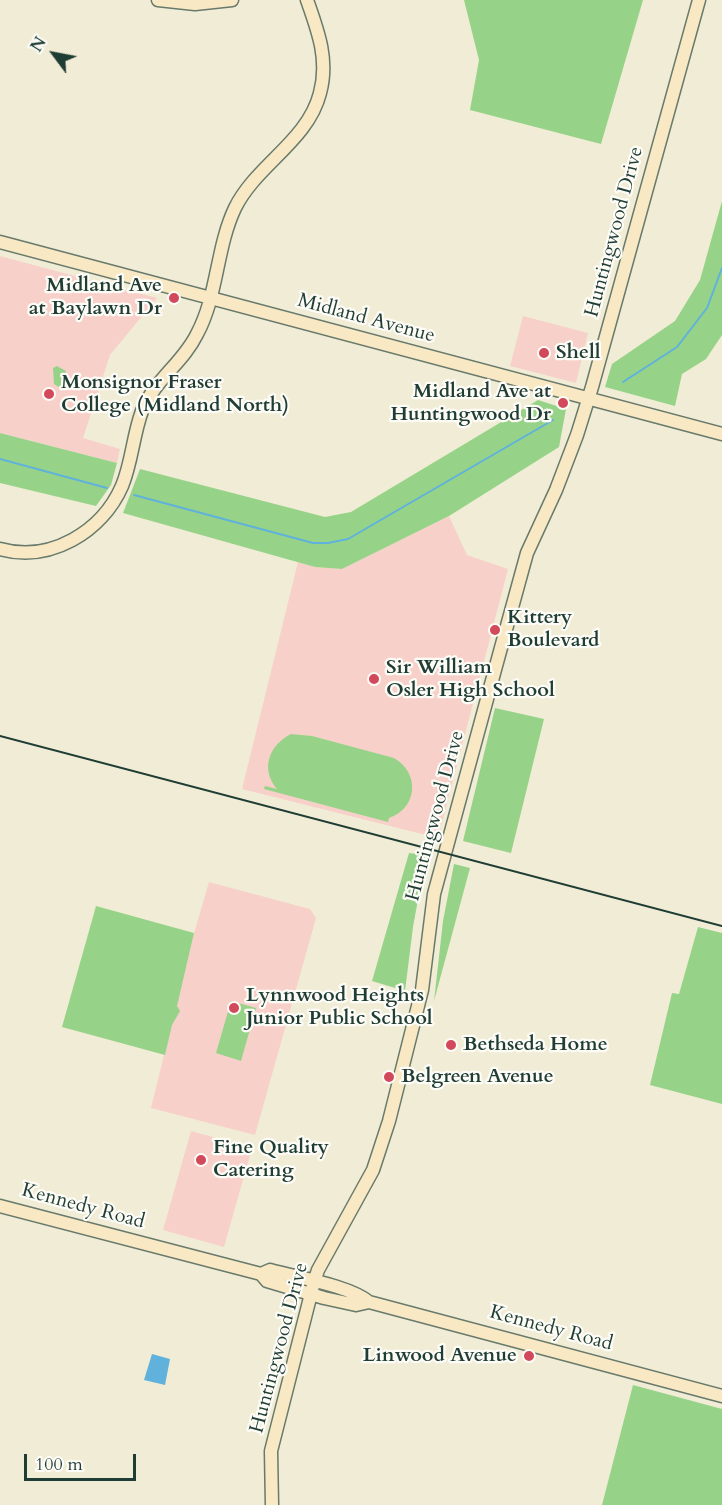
<!DOCTYPE html>
<style>
body{margin:0}
#map{position:relative;width:722px;height:1505px;overflow:hidden;background:#f1ecd5;font-family:Cardo,serif}
canvas{display:block}
.north{position:absolute;left:24px;top:24px;width:60px;height:60px;-webkit-text-stroke:4px #fdfcf7;paint-order:stroke;rotate:302deg;font-size:16px;font-weight:700;line-height:24px;text-align:center;color:#1f3d34}
.north::after{content:'';display:block;margin:auto;width:21px;height:27px;background:#1f3d34;clip-path:polygon(50% 0,100% 100%,50% 72%,0 100%)}
.scale{position:absolute;left:24px;top:1454px;width:112px;height:27px;box-sizing:border-box;border:3px solid #1f3d34;border-top:0;padding-left:8px;font-size:18px;line-height:21px;white-space:nowrap;color:#1f3d34;-webkit-text-stroke:4px #fdfcf7;paint-order:stroke}
</style>
<div id="map">
<canvas width="722" height="1505"></canvas>
<div class="north">N</div>
<div class="scale">100 m</div>
</div>
<script>
const ctx = document.querySelector('canvas').getContext('2d');
ctx.lineJoin = 'round';
function fillPath(path, color) {
  ctx.fillStyle = color;
  ctx.fill(path, 'evenodd');
}
function strokePath(path, color, width, dash) {
  ctx.strokeStyle = color;
  ctx.lineWidth = width;
  ctx.lineCap = dash ? 'butt' : 'round';
  ctx.setLineDash(dash || []);
  ctx.stroke(path);
}
function write(font, color, halo, rows, align = 'center') {
  ctx.font = font + ' Cardo,serif';
  ctx.lineWidth = 4.5;
  ctx.setLineDash([]);
  ctx.textBaseline = 'middle';
  ctx.strokeStyle = halo;
  ctx.fillStyle = color;
  for (const [text, x, y, turn = 0] of rows) {
    ctx.save();
    ctx.translate(x, y);
    ctx.rotate((+turn || 0) * Math.PI / 180);
    ctx.textAlign = isNaN(turn) ? turn : align;
    if (halo) ctx.strokeText(text, 0, 0);
    ctx.fillText(text, 0, 0);
    ctx.restore();
  }
}
fillPath(new Path2D(`
 M0,256L157,298L110,355L83,438L120,449L117,463L0,433Z
 M523,316L588,333L576,383L510,366Z
 M449,516L467,555L508,569L438,838L242,789L298,562L315,567L342,569Z
 M209,882L310,909L316,918L255,1135L151,1108L194,933Z
 M191,1131L252,1148L224,1247L163,1230Z`), '#f7d1c9');
fillPath(new Path2D(`
 M464,0H643L601,144L470,110L479,60Z
 M722,201V335L706,359L682,374L675,406L605,387L612,364L675,321L700,280Z
 M57,366L66,371L67,386L62,389L54,384L53,368Z
 M538,400L566,409L559,447L449,516L342,569L315,567L123,513L140,469L325,517L351,512Z
 M0,433L117,463L111,485L96,506L0,483Z
 M495,708L544,719L511,853L463,841Z
 M291,734L312,736L394,758C420,773 418,808 389,818L388,822L264,789L265,786L277,789C260,769 269,745 291,734Z
 M409,853L426,855L413,927L405,991L372,981Z
 M454,864L470,868L434,1001L443,921Z
 M96,906L194,933L177,1006L180,1011L172,1025L165,1055L62,1027Z
 M698,927L722,933V1104L650,1085L672,993L679,994Z
 M231,1001L256,1008L241,1061L216,1053Z
 M633,1385L722,1409V1505H602Z`), '#96d388');
fillPath(new Path2D(`
 M152,1354L170,1359L165,1385L144,1380Z`), '#60b1db');
strokePath(new Path2D(`
 M623,382L677,347L707,308L722,268
 M0,459L107,488
 M134,495L313,543H328L348,539L553,420`), '#60b1db', 2);
const secondary = new Path2D(`
 M158,0L195,4L232,0
 M0,242L722,434
 M0,549C50,563 102,532 122,486C132,462 133,435 142,411C155,379 183,363 197,334C218,295 216,248 235,208C256,165 308,141 320,93C329,60 318,31 307,0
 M0,1206L261,1274L270,1270C298,1278 348,1285 369,1302L722,1396
 M261,1274L267,1281L324,1298L356,1305L369,1302
 M272,1505L271,1451L314,1282L318,1270L373,1170L389,1121L422,990L434,894L499,655L527,553L556,490L577,435L592,387L699,0`);
strokePath(secondary, '#687a6c', 15);
strokePath(secondary, '#f8e8c3', 12);
strokePath(new Path2D(`
 M0,736L722,926`), '#1f3d34', 2);
for (const [x, y, r, color] of [
 [174,298,6,"#d1495b"],
 [544,353,6,"#d1495b"],
 [49,394,6,"#d1495b"],
 [563,403,6,"#d1495b"],
 [495,630,6,"#d1495b"],
 [374,679,6,"#d1495b"],
 [234,1008,6,"#d1495b"],
 [451,1045,6,"#d1495b"],
 [389,1077,6,"#d1495b"],
 [201,1160,6,"#d1495b"],
 [529,1356,6,"#d1495b"]
]) {
  const dot = new Path2D();
  dot.arc(x, y, r, 0, 2 * Math.PI);
  ctx.fillStyle = color;
  ctx.fill(dot);
  strokePath(dot, '#fdfcf7', 2);
}
write('20px', '#1f3d34', '#fdfcf7', [
 ["Huntingwood Drive",615,232,-75],
 ["Midland Avenue",366,319,15],
 ["Huntingwood Drive",436,816,-75],
 ["Kennedy Road",83,1207,15],
 ["Kennedy Road",551,1329,15],
 ["Huntingwood Drive",280,1348,-75]
]);
write('bold 20px', '#1f3d34', '#fdfcf7', [
 ["Midland Ave",162,286,"right"],
 ["at Baylawn Dr",162,309,"right"],
 ["Shell",556,353],
 ["Monsignor Fraser",61,383],
 ["College (Midland North)",61,406],
 ["Midland Ave at",551,392,"right"],
 ["Huntingwood Dr",551,415,"right"],
 ["Kittery",507,618],
 ["Boulevard",507,641],
 ["Sir William",386,668],
 ["Osler High School",386,691],
 ["Lynnwood Heights",246,996],
 ["Junior Public School",246,1019],
 ["Bethseda Home",463,1045],
 ["Belgreen Avenue",401,1077],
 ["Fine Quality",213,1148],
 ["Catering",213,1171],
 ["Linwood Avenue",517,1356,"right"]
], 'left');
</script>
